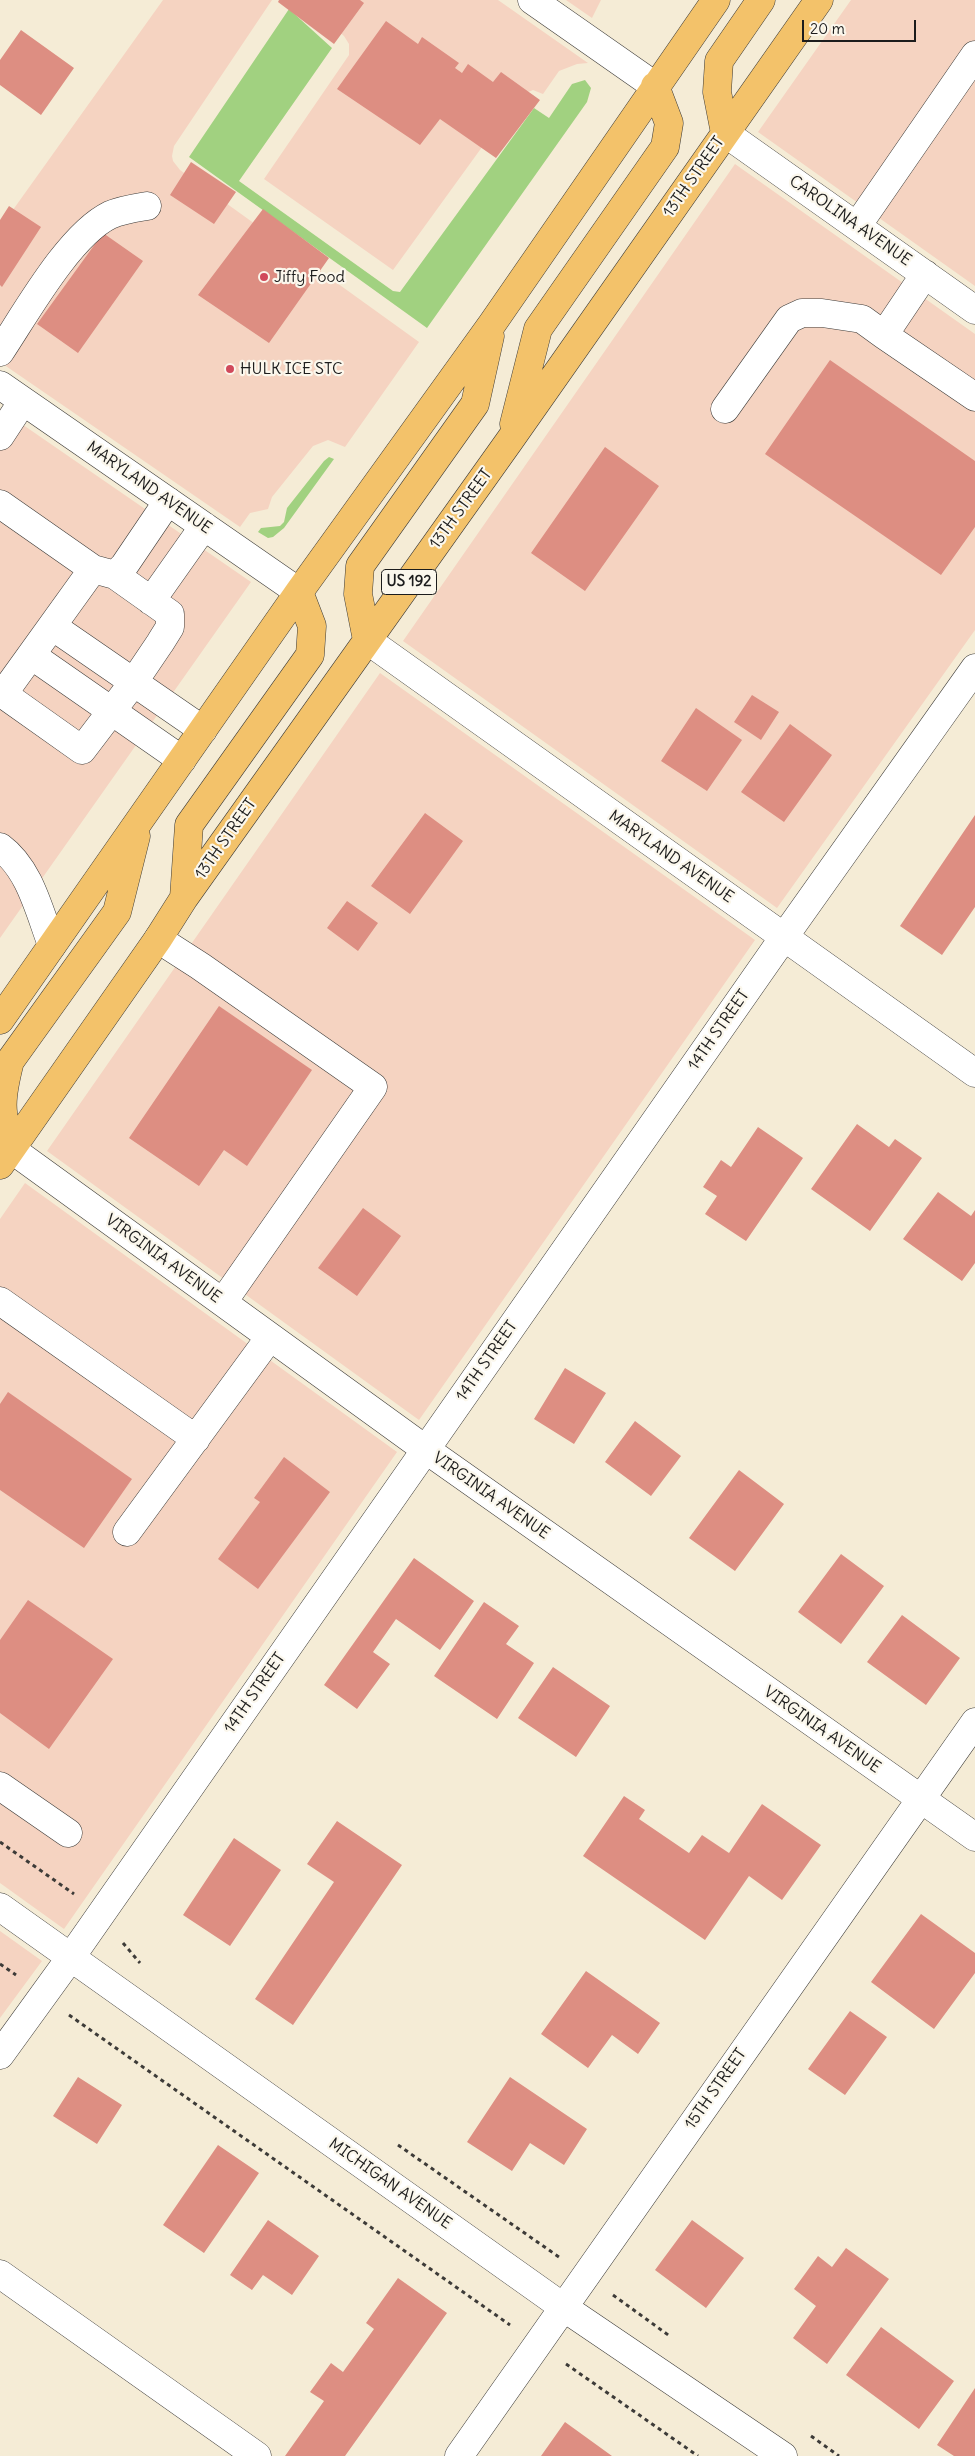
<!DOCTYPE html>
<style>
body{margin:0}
#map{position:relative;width:975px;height:2456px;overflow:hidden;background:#f5ecd6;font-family:Delius,sans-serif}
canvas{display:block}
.scale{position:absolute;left:802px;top:20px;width:114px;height:22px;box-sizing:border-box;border:2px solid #1c1c1c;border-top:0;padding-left:6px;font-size:15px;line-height:18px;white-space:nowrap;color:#1c1c1c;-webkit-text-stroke:4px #fbf7ec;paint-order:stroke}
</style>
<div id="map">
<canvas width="975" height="2456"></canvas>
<div class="scale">20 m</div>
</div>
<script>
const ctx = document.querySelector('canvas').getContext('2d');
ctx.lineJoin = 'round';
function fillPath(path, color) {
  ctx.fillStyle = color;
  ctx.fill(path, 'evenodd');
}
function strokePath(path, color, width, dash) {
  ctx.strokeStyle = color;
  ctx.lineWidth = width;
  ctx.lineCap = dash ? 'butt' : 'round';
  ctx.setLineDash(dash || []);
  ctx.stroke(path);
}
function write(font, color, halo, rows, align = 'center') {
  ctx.font = font + ' Delius,sans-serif';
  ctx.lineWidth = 4.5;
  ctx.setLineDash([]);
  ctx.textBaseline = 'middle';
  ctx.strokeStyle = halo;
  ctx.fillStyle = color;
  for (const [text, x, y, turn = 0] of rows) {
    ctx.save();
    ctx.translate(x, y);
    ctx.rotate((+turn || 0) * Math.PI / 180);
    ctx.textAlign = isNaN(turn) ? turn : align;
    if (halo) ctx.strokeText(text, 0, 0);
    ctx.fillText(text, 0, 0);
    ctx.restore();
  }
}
fillPath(new Path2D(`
 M163,0H272L174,146L172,156L173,161L180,170L419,342L345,447L328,440L313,446L272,497L268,509L250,513L240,527L0,362V228Z
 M302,0H498L588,63L577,64L559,71L543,94L533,90L519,96L393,270L264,179L349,55V44L344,36Z
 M566,0H601L592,18Z
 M851,0H975V286L758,132Z
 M735,164L975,334V630L777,908L403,641Z
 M0,409L251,582L0,938Z
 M380,673L755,940L419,1420L47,1151Z
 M25,1183L397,1452L64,1929L0,1883V1219Z
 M0,1931L42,1961L0,2018Z`), '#f5d3c1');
fillPath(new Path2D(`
 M289,9L332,48L239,181L393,291L400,292L534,108L549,118L572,84L585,80L591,88L587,102L427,328L189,157Z
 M329,457L334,459L284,528L273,537L268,538L258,532L261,528L280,526L284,522L287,508L324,461Z`), '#a1d180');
fillPath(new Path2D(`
 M279,0H360L364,3L334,44L278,2Z
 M386,21L418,44L422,37L459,63L455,68L462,73L468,64L493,82L501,72L540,100L496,158L440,119L420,145L337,89Z
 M21,30L74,68L41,115L0,85V60Z
 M191,162L236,192L214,224L170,195Z
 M9,206L41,227L2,287L0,285V220Z
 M263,209L329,258L269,343L198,295Z
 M103,233L143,261L78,353L37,324Z
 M830,360L975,461V527L941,575L765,454Z
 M605,447L659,486L585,591L531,553Z
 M752,695L779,712L761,740L734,722Z
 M696,708L742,740L707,791L661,761Z
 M790,724L832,755L784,822L741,792Z
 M425,813L463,841L410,914L371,886Z
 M975,815V907L942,955L900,926Z
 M347,901L378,923L358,951L327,928Z
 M219,1006L312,1070L247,1166L224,1150L199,1186L129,1138Z
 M857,1124L889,1147L895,1139L922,1158L870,1231L811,1189Z
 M758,1127L803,1158L746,1241L705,1214L717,1196L703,1187L721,1160L731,1167Z
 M938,1192L971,1216L975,1210V1263L962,1281L903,1239Z
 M363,1208L401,1236L357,1296L318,1268Z
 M565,1368L606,1393L574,1444L534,1419Z
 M8,1392L132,1479L84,1548L0,1490V1404Z
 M635,1421L681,1456L651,1496L605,1462Z
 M284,1457L330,1492L258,1589L218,1559L260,1502L254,1498Z
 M739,1470L784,1504L735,1571L689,1538Z
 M841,1554L884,1586L841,1644L798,1612Z
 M414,1558L474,1601L440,1650L396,1619L373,1652L390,1664L357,1709L324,1685Z
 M28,1600L113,1659L49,1749L0,1713V1640Z
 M484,1602L519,1626L506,1644L534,1663L497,1719L434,1676Z
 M902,1615L960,1658L926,1705L867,1662Z
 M553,1667L610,1706L576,1757L518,1718Z
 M624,1796L645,1810L639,1819L689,1853L702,1835L729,1853L762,1804L821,1845L782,1900L749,1876L705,1940L583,1856Z
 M337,1821L402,1865L293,2025L255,1999L334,1882L307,1864Z
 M234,1838L281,1870L230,1946L183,1915Z
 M921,1914L975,1953V1973L934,2029L871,1982Z
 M586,1971L660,2023L638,2054L612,2035L588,2068L541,2034Z
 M850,2011L887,2037L845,2095L808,2069Z
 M78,2077L122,2105L97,2144L53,2116Z
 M510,2077L587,2129L564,2165L530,2143L512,2171L467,2142Z
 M218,2145L259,2173L204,2253L163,2225Z
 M268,2220L319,2256L292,2295L263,2275L252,2290L230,2275Z
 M692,2220L744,2258L706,2308L655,2270Z
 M846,2248L889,2279L827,2364L793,2338L816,2306L794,2289L818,2256L832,2267Z
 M398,2278L447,2313L345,2456H285L324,2401L310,2392L331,2363L343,2372L374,2329L366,2323Z
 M881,2327L954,2381L919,2429L846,2375Z
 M975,2388V2456H954L937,2445Z
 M565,2422L612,2456H541Z`), '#dd8e82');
const minor = new Path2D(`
 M532,0L655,86
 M725,133L975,310
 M857,226L975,55
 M925,274L884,335L975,397
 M0,352C26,313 69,235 110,215C121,210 135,208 147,206
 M0,385L299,592
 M725,409L789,319L802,313H822L862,319L884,335
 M0,436L23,401
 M0,504L93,569L115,575L170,614V627L160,643L133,683L82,750L3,694L93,569
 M115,575L124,566L168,501
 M151,601L204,526
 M52,626L203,730
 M367,640L975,1073
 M31,655L182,760
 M0,847C30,869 39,911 52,945
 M158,939L200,966L373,1087L223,1302
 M11,1149L425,1449L975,1837
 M0,1301L196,1439
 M127,1532L270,1337
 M0,1786L68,1833
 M0,1907L563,2307L783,2456
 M0,2055L71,1957L784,937L975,668
 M0,2274L257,2456
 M459,2456L975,1722`);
const highway = new Path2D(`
 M725,133L717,92L719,61L761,0
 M514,424L538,329L665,147L669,123L655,86
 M367,640L358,594L360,566L475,404L490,336
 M184,898L189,825L310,655L312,626L299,592
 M0,1020L299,592L492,324L716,0
 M11,1149C0,1111 0,1100 10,1061L117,912L136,836
 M0,1165L158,939L184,898L510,440L819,0`);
strokePath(minor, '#3d3b38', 29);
strokePath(highway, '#3d3b38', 29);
strokePath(new Path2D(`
 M0,1842L74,1894
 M123,1943L140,1963
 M0,1964L16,1975
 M69,2015L510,2325
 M398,2145L559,2257
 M613,2295L671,2337
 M566,2364L698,2456
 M811,2436L839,2456`), '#3d3b38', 3, [4, 4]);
strokePath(minor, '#fff', 28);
strokePath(highway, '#f3c26a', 28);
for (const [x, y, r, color] of [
 [264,277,5,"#d1495b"],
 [230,369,5,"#d1495b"]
]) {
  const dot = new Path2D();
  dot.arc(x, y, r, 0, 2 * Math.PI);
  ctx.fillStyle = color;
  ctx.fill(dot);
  strokePath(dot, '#fbf7ec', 2);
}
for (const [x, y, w] of [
 [409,582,55]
]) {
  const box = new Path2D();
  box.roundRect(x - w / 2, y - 12.5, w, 25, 4);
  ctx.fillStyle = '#fbf7ec';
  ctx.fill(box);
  strokePath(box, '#1c1c1c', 1);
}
write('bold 15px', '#1c1c1c', null, [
 ["US 192",409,582]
]);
write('16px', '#1c1c1c', '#fbf7ec', [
 ["13TH STREET",694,177,-55],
 ["CAROLINA AVENUE",850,221,35],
 ["MARYLAND AVENUE",149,488,35],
 ["13TH STREET",461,509,-54],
 ["13TH STREET",226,839,-55],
 ["MARYLAND AVENUE",671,857,35],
 ["14TH STREET",719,1030,-55],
 ["VIRGINIA AVENUE",163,1259,36],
 ["14TH STREET",487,1361,-55],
 ["VIRGINIA AVENUE",491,1496,35],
 ["14TH STREET",255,1693,-55],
 ["VIRGINIA AVENUE",822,1730,35],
 ["15TH STREET",716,2089,-55],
 ["MICHIGAN AVENUE",390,2184,35]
]);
write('16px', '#1c1c1c', '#fbf7ec', [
 ["Jiffy Food",274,277],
 ["HULK ICE STC",240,369]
], 'left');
</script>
